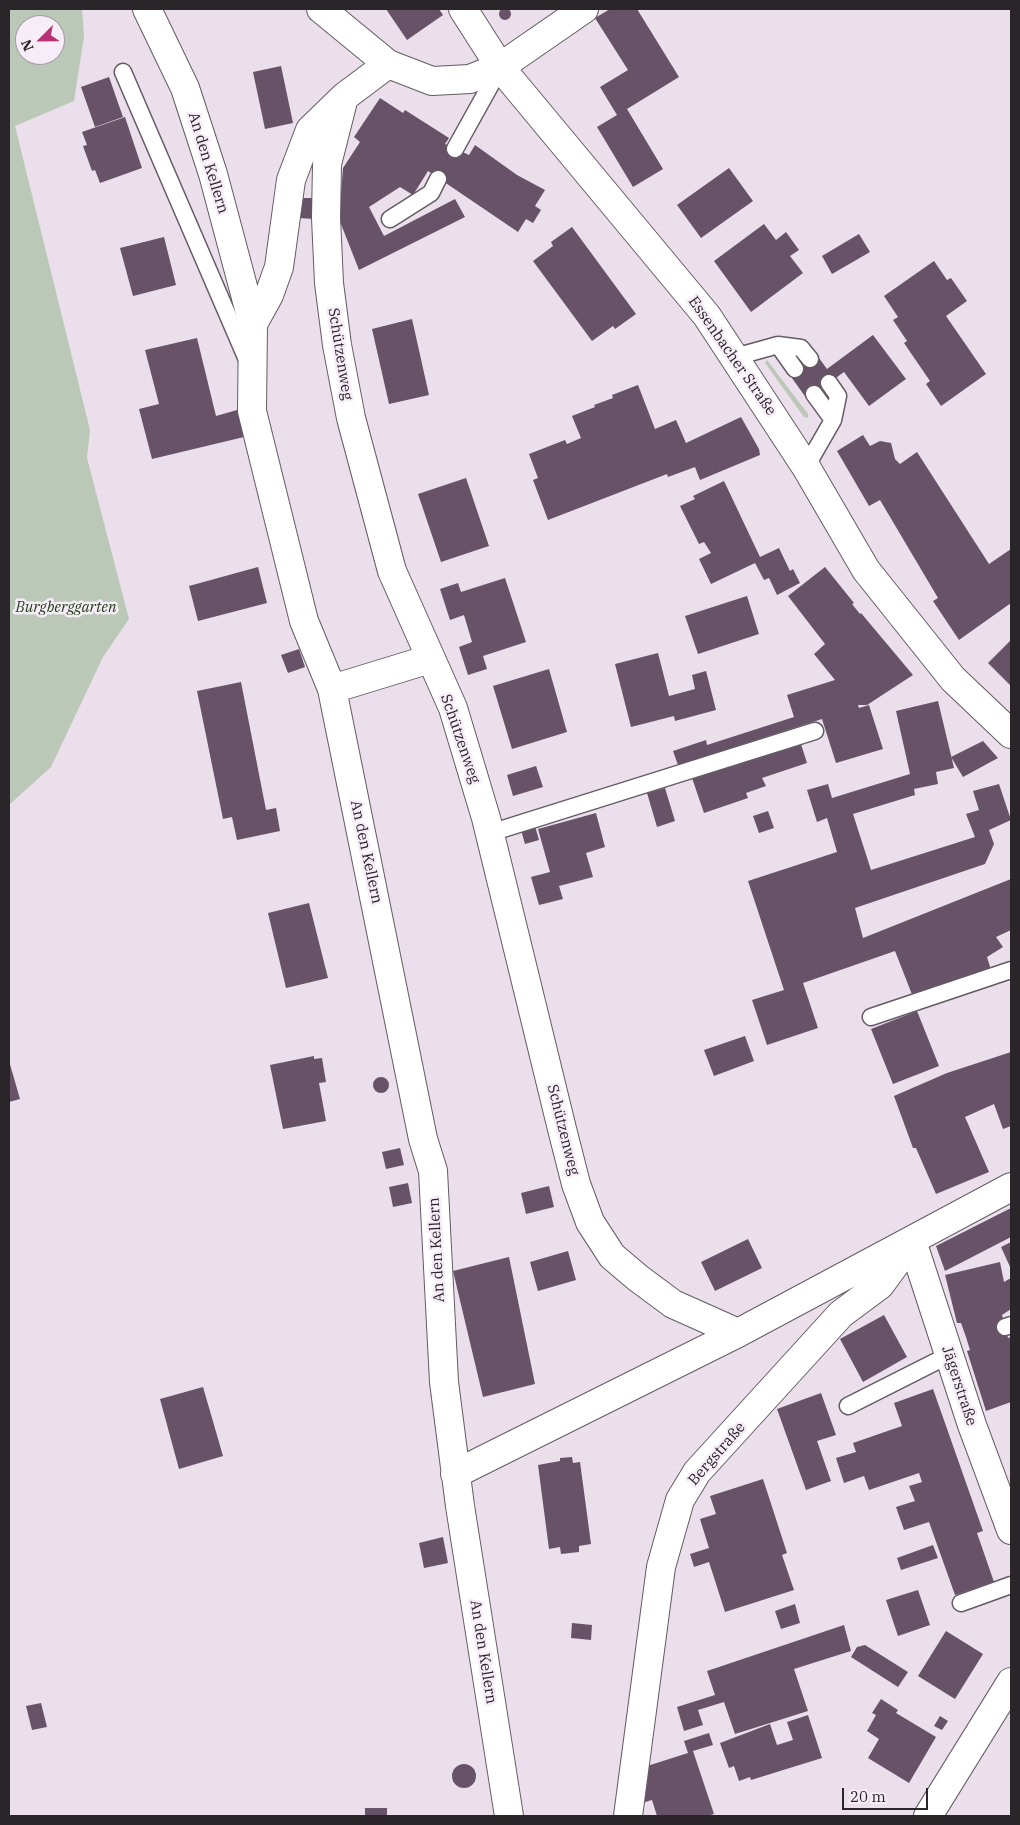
<!DOCTYPE html>
<meta charset="utf-8">
<style>
body{margin:0}
#map{position:relative;width:1020px;height:1825px;overflow:hidden;background:#eadfeb;font-family:"IBM Plex Serif",serif}
canvas{display:block}
.frame{position:absolute;inset:0;border:10px solid #292529;pointer-events:none}
.north{position:absolute;left:15px;top:15px;width:50px;height:50px;box-sizing:border-box;background:#f7edf8;border:1px solid #a59da5;border-radius:50%;rotate:247deg;font-size:14px;font-weight:700;line-height:20px;text-align:center;color:#292529}
.north::after{content:'';display:block;margin:auto;width:18px;height:22px;background:#b73174;clip-path:polygon(50% 0,100% 100%,50% 72%,0 100%)}
.scale{position:absolute;left:842px;top:1788px;width:86px;height:22px;box-sizing:border-box;border:2px solid #292529;border-top:0;padding-left:6px;font-size:15px;line-height:18px;white-space:nowrap;color:#292529;-webkit-text-stroke:4px #f7edf8;paint-order:stroke}
</style>
<div id="map">
<canvas width="1020" height="1825"></canvas>
<div class="frame"></div>
<div class="north">N</div>
<div class="scale">20 m</div>
</div>
<script>
const ctx = document.querySelector('canvas').getContext('2d');
ctx.lineJoin = 'round';
function fillPath(path, color) {
  ctx.fillStyle = color;
  ctx.fill(path, 'evenodd');
}
function strokePath(path, color, width, dash) {
  ctx.strokeStyle = color;
  ctx.lineWidth = width;
  ctx.lineCap = dash ? 'butt' : 'round';
  ctx.setLineDash(dash || []);
  ctx.stroke(path);
}
function write(font, color, halo, rows, align = 'center') {
  ctx.font = font + ' "IBM Plex Serif",serif';
  ctx.lineWidth = 5;
  ctx.setLineDash([]);
  ctx.textBaseline = 'middle';
  ctx.strokeStyle = halo;
  ctx.fillStyle = color;
  for (const [text, x, y, turn = 0] of rows) {
    ctx.save();
    ctx.translate(x, y);
    ctx.rotate((+turn || 0) * Math.PI / 180);
    ctx.textAlign = isNaN(turn) ? turn : align;
    if (halo) ctx.strokeText(text, 0, 0);
    ctx.fillText(text, 0, 0);
    ctx.restore();
  }
}
fillPath(new Path2D(`
 M9,9H82L84,36L74,101L15,126L90,430L87,458L129,619L103,657L51,767L9,805ZM25,25H55V55H25Z
 M767,360L808,414V418L804,417L765,363Z`), '#bbc8b7');
fillPath(new Path2D(`
 M499 14a6 6 0 1 1 12 0a6 6 0 1 1-12 0Z
 M386,9H439L443,15L407,40Z
 M610,9H637L679,77L627,109L663,169L633,187L597,127L617,115L600,87L628,70L595,18Z
 M281,66L293,123L265,129L253,72Z
 M109,77L123,117L95,127L81,87Z
 M380,98L403,113L405,110L449,138L445,144L469,155L475,145L517,175L545,190L535,206L541,210L533,223L526,219L518,232L428,171L413,195L400,187L369,207L384,236L455,199L465,217L359,270L339,219L343,168L360,142L354,137Z
 M125,117L142,168L100,183L95,170L92,171L83,146L87,145L82,132Z
 M729,168L753,201L701,238L677,205Z
 M299,198H314V219L299,218Z
 M764,224L776,240L786,232L799,250L790,256L803,273L751,312L714,261Z
 M572,227L636,314L615,329L613,326L592,341L533,261L553,246L551,242Z
 M859,234L870,252L832,274L822,256Z
 M164,237L176,285L133,296L120,248Z
 M934,261L947,280L951,278L967,301L946,316L986,374L941,406L926,384L930,381L904,343L907,341L893,320L898,317L884,296Z
 M412,319L429,395L389,404L372,329Z
 M873,335L906,379L869,406L844,372L807,399L789,374L816,354L827,369Z
 M197,338L216,416L237,410L244,437L152,459L139,409L159,404L145,350Z
 M638,385L655,429L676,420L686,443L741,417L759,449L760,455L700,480L695,467L668,477L667,474L548,520L533,480L538,478L529,454L565,440L567,444L581,438L572,416L595,407L594,405L613,398L612,395Z
 M863,435L870,446L880,441L891,443L895,459L900,464L917,452L989,564L1011,549V603L959,640L933,601L938,598L880,500L869,506L837,451Z
 M466,478L489,546L441,562L418,494Z
 M724,481L760,557L779,548L790,571L793,569L800,583L777,595L769,578L764,580L755,563L711,584L699,559L711,553L704,542L699,544L680,506L695,499L693,496Z
 M258,567L267,603L198,621L189,586Z
 M825,567L854,603L852,604L860,614L861,613L913,675L867,705H858L859,708L869,705L883,749L836,763L822,719L678,765L673,751L706,740L707,745L794,717L787,695L835,680L814,654L825,644L788,596Z
 M505,578L526,642L483,656L487,669L468,675L459,647L472,642L464,615L450,620L440,589L458,583L461,592Z
 M747,596L759,634L698,654L685,616Z
 M1011,640V686L988,663Z
 M299,649L305,667L288,673L281,655Z
 M658,653L669,696L695,689L692,675L706,671L716,710L675,721L674,716L631,727L615,664Z
 M549,669L567,732L512,749L493,686Z
 M241,682L266,810L276,808L280,831L237,840L232,817L223,819L197,691Z
 M938,701L954,768L936,772L938,784L914,789L915,795L853,814L871,870L975,837L966,814L979,810L973,791L999,784L1011,820L989,830L994,844L985,864L855,908L863,938L1011,879V930L996,937L1003,947L987,957L991,970L913,997L895,951L803,983L818,1028L767,1045L752,1000L784,990L748,881L837,852L827,818L817,822L807,790L828,784L832,798L910,774L896,711Z
 M800,741L807,763L762,778L766,786L746,793L748,798L704,813L691,775Z
 M983,741L998,758L963,777L951,757Z
 M536,766L543,787L513,796L507,775Z
 M665,788L675,821L657,827L647,793Z
 M768,811L774,828L759,833L753,816Z
 M596,813L605,847L586,853L593,877L559,886L563,899L539,905L531,877L550,872L538,829Z
 M535,826L539,840L525,844L521,830Z
 M309,903L328,978L286,988L268,913Z
 M917,1011L939,1066L893,1084L871,1029Z
 M745,1036L754,1061L714,1076L704,1050Z
 M1011,1052V1126L1003,1129L994,1104L965,1117L989,1172L936,1194L916,1148H913L894,1096L947,1073Z
 M314,1056V1059L322,1058L326,1082L319,1083L326,1121L283,1129L270,1065Z
 M9,1061L20,1099L9,1102Z
 M373 1085a8 8 0 1 1 16 0a8 8 0 1 1-16 0Z
 M400,1148L404,1165L386,1169L382,1152Z
 M408,1183L412,1203L393,1207L389,1187Z
 M549,1186L554,1207L526,1214L521,1193Z
 M1011,1208V1237L945,1271L936,1246Z
 M748,1239L762,1268L715,1291L701,1262Z
 M1011,1242V1269L1001,1247Z
 M568,1251L576,1280L538,1291L530,1262Z
 M509,1257L535,1384L483,1397L453,1271Z
 M1000,1262L1004,1282L1011,1278V1309L1002,1315L1008,1338L1011,1337V1402L986,1411L967,1351L970,1350L966,1337L961,1323H957L945,1275Z
 M884,1315L907,1357L863,1382L840,1339Z
 M203,1387L223,1456L179,1469L160,1399Z
 M933,1389L983,1531L977,1533L994,1582L955,1595L929,1522L904,1530L896,1507L915,1501L909,1486L922,1482L919,1473L869,1490L864,1476L844,1483L836,1458L856,1452L853,1443L902,1426L894,1403Z
 M821,1393L836,1435L817,1441L831,1481L806,1490L777,1409Z
 M572,1457L573,1463L580,1462L591,1544L579,1546V1552L561,1554L560,1547L549,1549L538,1465L560,1461V1458Z
 M763,1479L787,1553L782,1555L794,1590L725,1612L709,1562L694,1567L690,1554L709,1548L700,1519L716,1514L710,1496Z
 M443,1537L448,1563L424,1568L419,1543Z
 M933,1545L938,1558L901,1570L897,1558Z
 M918,1590L930,1625L898,1636L886,1600Z
 M795,1604L800,1623L781,1629L775,1611Z
 M572,1623L592,1625L591,1640L571,1638Z
 M844,1625L851,1651L794,1669L808,1711L735,1734L724,1702L698,1710L703,1725L684,1731L677,1707L715,1695L707,1671Z
 M946,1631L983,1654L955,1699L918,1676Z
 M865,1645L908,1672L898,1687L851,1657L857,1647Z
 M881,1699L898,1710L896,1713L936,1737L909,1783L868,1758L879,1739L867,1731L876,1715L872,1713Z
 M41,1703L47,1727L32,1730L26,1706Z
 M808,1715L822,1758L751,1780L750,1777L739,1781L734,1766L729,1768L720,1743L770,1724L777,1745L793,1740L787,1722Z
 M940,1716L948,1721L942,1730L934,1726Z
 M709,1733L713,1745L693,1751L714,1814L707,1816H657L652,1800L642,1803L641,1768L688,1753L684,1741Z
 M452 1776a12 12 0 1 1 24 0a12 12 0 1 1-24 0Z
 M365,1808H387V1816H365Z`), '#675268');
const service = new Path2D(`
 M123,72L248,362
 M455,149L500,68
 M390,219L431,193L438,179
 M778,345L801,348L810,359
 M735,357L778,345L795,369
 M829,383L838,396L833,420
 M806,467L833,420L814,394
 M490,833L815,731
 M871,1017L1011,970
 M1005,1327L1011,1325
 M848,1406L949,1355
 M961,1603L1011,1585`);
const minor = new Path2D(`
 M147,9L185,88L213,174L253,324L252,411L304,621L332,689L423,1139L433,1171L444,1382L460,1506L509,1816
 M388,64L344,97L327,164L326,218L329,283L337,345L351,418L392,571L453,708L486,818L562,1129L576,1184L590,1222L612,1256L638,1278L673,1304L738,1333
 M500,67L584,9
 M253,324L269,295L279,267L291,180L310,130L344,97
 M332,689L430,659
 M912,1241L972,1425L1011,1530
 M455,1474L738,1333L1011,1187
 M628,1816L661,1567L680,1500L697,1472L841,1314L880,1285L912,1241`);
const tertiary = new Path2D(`
 M321,9L388,64L432,81L470,79L500,67
 M463,9L500,67L707,316L806,467L866,570L953,679L1011,734
 M928,1816L1011,1682`);
strokePath(service, '#645b64', 19);
strokePath(minor, '#645b64', 30);
strokePath(tertiary, '#645b64', 30);
strokePath(service, '#fff', 16);
strokePath(minor, '#fff', 28);
strokePath(tertiary, '#fff', 28);
write('15px', '#292529', '#f7edf8', [
 ["An den Kellern",208,163,73],
 ["Schützenweg",340,354,81],
 ["Essenbacher Straße",732,356,55],
 ["Schützenweg",460,739,71],
 ["An den Kellern",366,852,78],
 ["Schützenweg",563,1130,76],
 ["An den Kellern",437,1250,-93],
 ["Jägerstraße",959,1386,72],
 ["Bergstraße",717,1454,-49],
 ["An den Kellern",483,1652,81]
]);
write('italic 15px', '#24421a', '#f7edf8', [
 ["Burgberggarten",66,608]
]);
</script>
